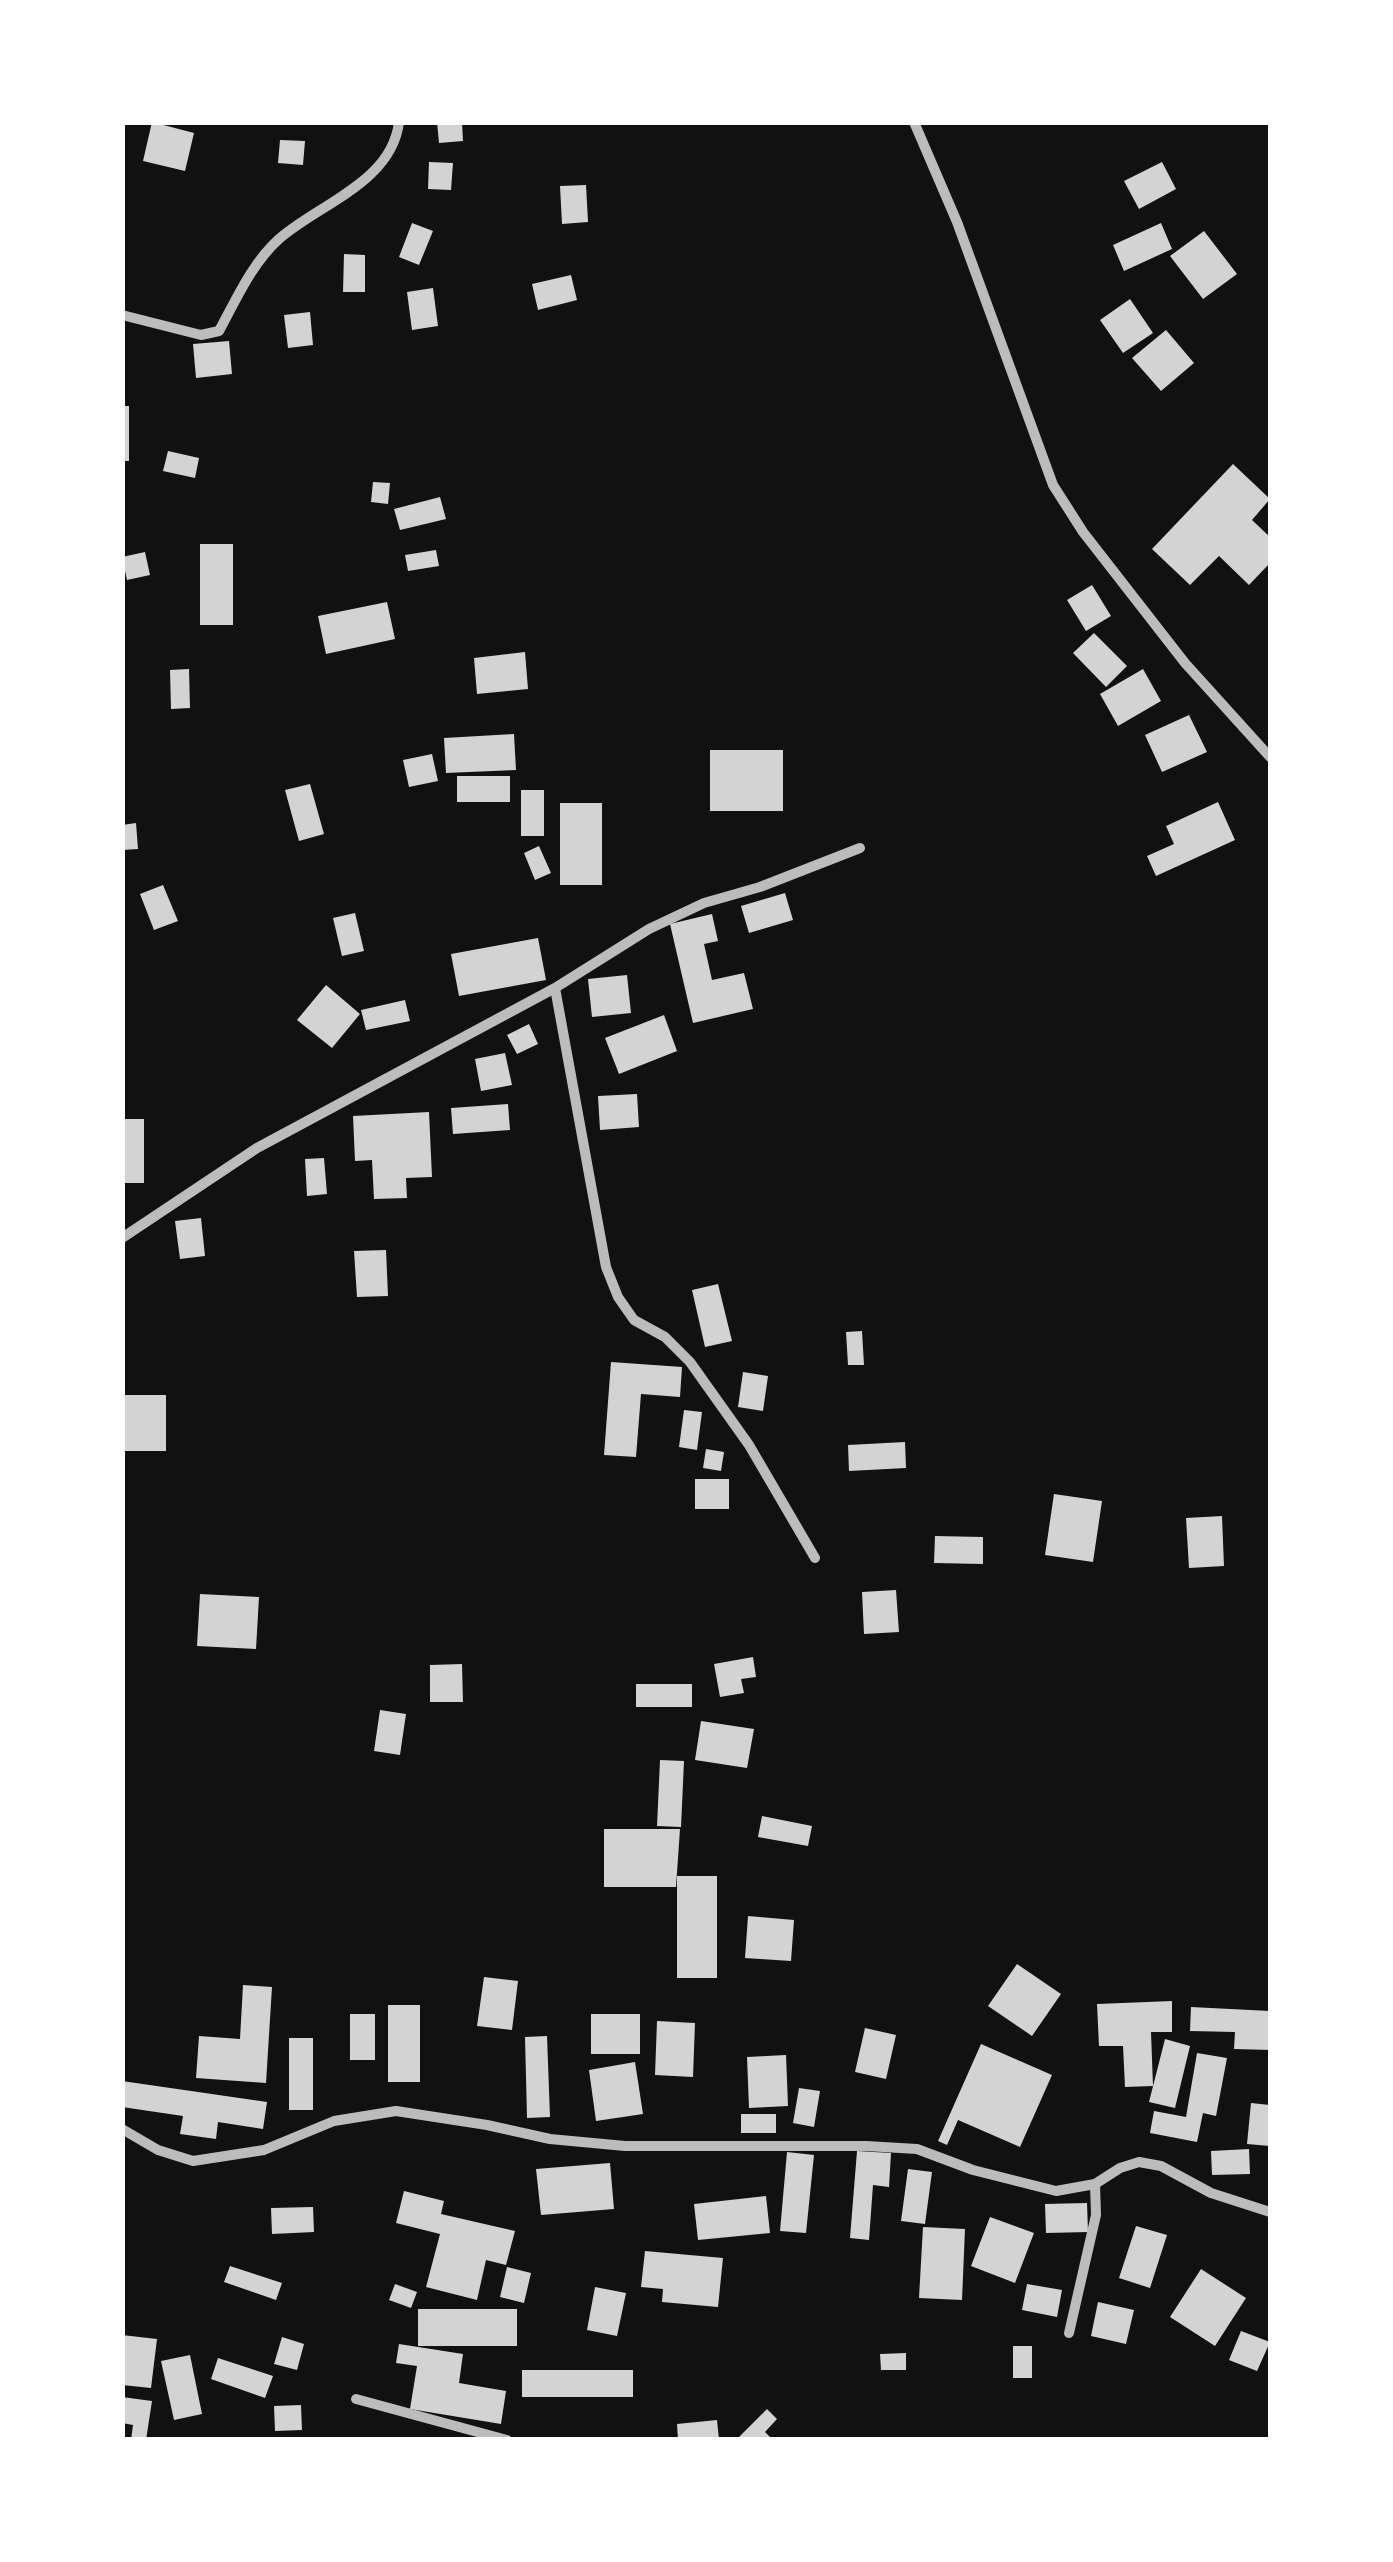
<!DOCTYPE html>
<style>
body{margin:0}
#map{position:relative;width:1393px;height:2562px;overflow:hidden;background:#111;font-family:"Open Sans",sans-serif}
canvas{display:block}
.frame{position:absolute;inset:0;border:125px solid #fff;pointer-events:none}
</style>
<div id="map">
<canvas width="1393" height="2562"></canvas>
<div class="frame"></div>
</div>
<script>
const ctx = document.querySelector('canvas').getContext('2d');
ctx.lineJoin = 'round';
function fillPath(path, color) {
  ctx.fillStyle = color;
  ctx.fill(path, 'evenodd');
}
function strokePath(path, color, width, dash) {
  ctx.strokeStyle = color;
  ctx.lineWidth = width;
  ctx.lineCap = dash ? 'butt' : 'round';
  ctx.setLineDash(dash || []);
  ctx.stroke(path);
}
fillPath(new Path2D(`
 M152,122L194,133L185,171L143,161Z
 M437,122H462L463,141L439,143Z
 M280,140L305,141L303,165L278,163Z
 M429,162L453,163L451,190L428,189Z
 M1162,162L1176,189L1139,209L1124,181Z
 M586,185L588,222L562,224L560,186Z
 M412,223L433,231L419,265L399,257Z
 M1161,223L1172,249L1124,271L1113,245Z
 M1204,231L1237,274L1203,299L1170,256Z
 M344,254L365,255V292H343Z
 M571,275L577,300L538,310L532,284Z
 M433,288L438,326L412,330L407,292Z
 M1130,299L1153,333L1123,353L1100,320Z
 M310,312L313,345L288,348L284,315Z
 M1166,330L1194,363L1161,391L1132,358Z
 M229,341L232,374L196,378L193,344Z
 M122,406H129V461H122Z
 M168,451L199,458L195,478L163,471Z
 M1233,464L1270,499L1252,520L1270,537V563L1249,585L1219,556L1190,585L1152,549Z
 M373,482L390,483L388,504L371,502Z
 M440,497L446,519L400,530L394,509Z
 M200,544H233V625H200Z
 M436,550L439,566L408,571L405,555Z
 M145,552L150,575L127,580L122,557Z
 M1092,585L1111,616L1086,631L1067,600Z
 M387,602L395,639L326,654L318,616Z
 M1094,633L1127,666L1106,687L1073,653Z
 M525,652L528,689L477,694L474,658Z
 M189,669L190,708L171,709L170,670Z
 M1143,669L1161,701L1118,726L1100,694Z
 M1189,715L1207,752L1162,772L1145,735Z
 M514,734L516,770L446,773L444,738Z
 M710,750H783V811H710Z
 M432,754L438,781L409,787L403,760Z
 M457,776H510V802H457Z
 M310,784L324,834L299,841L285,790Z
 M521,790H544V836H521Z
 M1218,802L1235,840L1156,876L1147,856L1174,844L1166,826Z
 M560,803H602V885H560Z
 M136,823L138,849L122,850V825Z
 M539,846L551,873L535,880L524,853Z
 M163,885L178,921L154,930L140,894Z
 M785,893L793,920L749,933L741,906Z
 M355,913L364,951L342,956L333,918Z
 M712,914L718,941L704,944L712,980L744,973L753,1009L693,1023L670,924Z
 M538,938L546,980L459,996L451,954Z
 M627,975L631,1013L592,1017L588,979Z
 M326,985L360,1014L332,1048L297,1020Z
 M405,1000L410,1021L366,1030L361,1010Z
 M664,1015L677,1051L619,1074L605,1038Z
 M529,1024L538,1044L517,1054L507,1035Z
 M505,1053L512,1085L481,1091L475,1059Z
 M637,1094L639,1127L600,1130L598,1096Z
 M508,1104L510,1130L453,1134L451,1108Z
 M429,1112L432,1177L406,1178L407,1198L374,1199L372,1160L355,1161L353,1116Z
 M122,1119H144V1183H122Z
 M324,1158L327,1194L307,1196L305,1159Z
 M201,1218L205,1256L180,1259L175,1221Z
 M386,1250L388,1296L357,1297L354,1251Z
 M718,1284L732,1341L705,1347L692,1290Z
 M862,1331L864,1365H848L846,1332Z
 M611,1362L682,1367L680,1397L641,1394L636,1457L604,1455Z
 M743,1372L768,1376L763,1411L738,1407Z
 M122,1395H166V1451H122Z
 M684,1410L702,1412L697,1450L679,1447Z
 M905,1442L906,1468L849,1471L848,1445Z
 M706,1449L724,1452L721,1471L703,1468Z
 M695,1479H729V1509H695Z
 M1054,1494L1102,1501L1093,1562L1045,1555Z
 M1222,1516L1224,1566L1189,1568L1186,1518Z
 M935,1536L983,1537V1564L934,1563Z
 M896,1590L899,1632L864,1634L862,1592Z
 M200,1594L259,1597L256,1649L197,1646Z
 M753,1657L756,1677L741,1679L744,1693L720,1697L714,1664Z
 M462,1664L463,1702H430V1665Z
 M636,1684H692V1707H636Z
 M380,1710L406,1714L400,1755L374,1751Z
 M701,1721L754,1729L747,1768L695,1760Z
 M660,1760L684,1761L681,1827L657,1826Z
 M762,1816L812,1826L808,1846L758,1837Z
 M604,1829H680L676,1887H604Z
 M677,1876H717V1978H677Z
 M748,1916L794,1920L791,1961L745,1958Z
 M1017,1964L1061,1994L1032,2036L988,2006Z
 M484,1977L518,1981L512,2030L477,2026Z
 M243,1985L272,1987L266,2083L196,2078L199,2036L240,2039Z
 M1172,2001V2032H1151L1153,2086L1125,2087L1123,2046H1099L1097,2004Z
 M388,2005H420V2082H388Z
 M1191,2007L1270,2011V2050L1234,2049L1235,2032L1190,2031Z
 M350,2014H375V2060H350Z
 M591,2014H640V2054H591Z
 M657,2021L695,2023L693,2077L655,2075Z
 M865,2028L896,2035L886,2079L855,2072Z
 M547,2036L550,2117L527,2118L525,2037Z
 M289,2038H313V2110H289Z
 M1165,2039L1190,2046L1175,2108L1149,2102Z
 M981,2044L1052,2075L1020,2147L958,2120L947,2145L938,2141Z
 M1197,2053L1227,2058L1216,2116L1203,2113L1197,2142L1150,2133L1154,2111L1186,2117Z
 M786,2055L788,2106L749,2108L747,2057Z
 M635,2062L643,2114L596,2121L589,2070Z
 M122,2081L267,2102L263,2129L218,2122L216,2139L180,2134L183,2116L122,2107Z
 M799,2088L820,2091L814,2127L793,2123Z
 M1251,2103L1270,2105V2146L1247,2144Z
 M741,2114H776V2133H741Z
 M1249,2149L1250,2174L1212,2175L1211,2151Z
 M857,2151L891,2153L889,2187L873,2185L869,2240L850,2238Z
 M787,2152L814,2155L806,2233L780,2231Z
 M610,2163L614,2209L541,2215L536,2169Z
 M908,2169L932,2172L925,2224L901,2221Z
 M404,2191L444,2201L441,2214L515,2231L506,2265L486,2260L477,2300L426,2287L440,2234L396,2223Z
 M766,2196L770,2233L698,2240L694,2204Z
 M1087,2203L1088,2232L1046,2233L1045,2204Z
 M313,2207L314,2232L272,2234L271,2208Z
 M990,2217L1034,2233L1015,2283L971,2266Z
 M1136,2226L1167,2235L1150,2288L1119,2278Z
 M923,2227L965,2229L962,2300L919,2298Z
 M645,2251L723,2258L718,2307L662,2302L663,2289L641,2287Z
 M230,2266L282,2283L276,2300L224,2282Z
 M507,2267L531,2273L524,2303L500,2297Z
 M1201,2269L1246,2298L1215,2346L1170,2317Z
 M395,2284L417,2292L411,2308L389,2300Z
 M1027,2284L1062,2290L1057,2317L1022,2310Z
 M595,2287L626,2293L617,2336L587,2330Z
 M1098,2302L1134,2310L1126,2344L1091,2336Z
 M418,2309H517V2346H418Z
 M1241,2331L1270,2342L1257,2371L1229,2360Z
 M122,2335L157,2339L151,2388L122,2385Z
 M282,2337L304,2344L297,2370L274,2364Z
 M399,2344L463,2354L459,2383L506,2391L501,2424L410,2409L417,2366L396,2363Z
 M1013,2346H1032V2378H1013Z
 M906,2353V2370H881L880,2354Z
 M190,2355L202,2414L174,2420L161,2361Z
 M218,2358L273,2376L265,2398L211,2379Z
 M522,2370H633V2397H522Z
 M122,2397L152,2401L146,2440H131L133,2425L122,2423Z
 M301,2405L302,2430L275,2431L274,2406Z
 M767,2409L777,2419L765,2432L773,2440H736Z
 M717,2420L719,2440H678L677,2424Z`), '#d3d3d3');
strokePath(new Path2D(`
 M914,122L957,222L1053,485L1083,532L1185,663L1270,757
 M122,315L201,335L219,331C236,300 252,263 279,239C319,204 392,182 399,122
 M555,988L606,1267L618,1297L634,1320L665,1337L690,1362L749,1445L815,1558
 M122,1238L257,1148L555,988L649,929L704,903L760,887L860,848
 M122,2129L158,2150L193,2161L264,2150L334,2121L396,2111L487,2125L550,2139L625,2146H866L917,2149L973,2170L1056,2191L1095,2184L1120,2168L1139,2162L1161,2166L1211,2193L1270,2212
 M1069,2333L1096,2215L1095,2184
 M356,2399L507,2440`), '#bcbcbc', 10);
</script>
